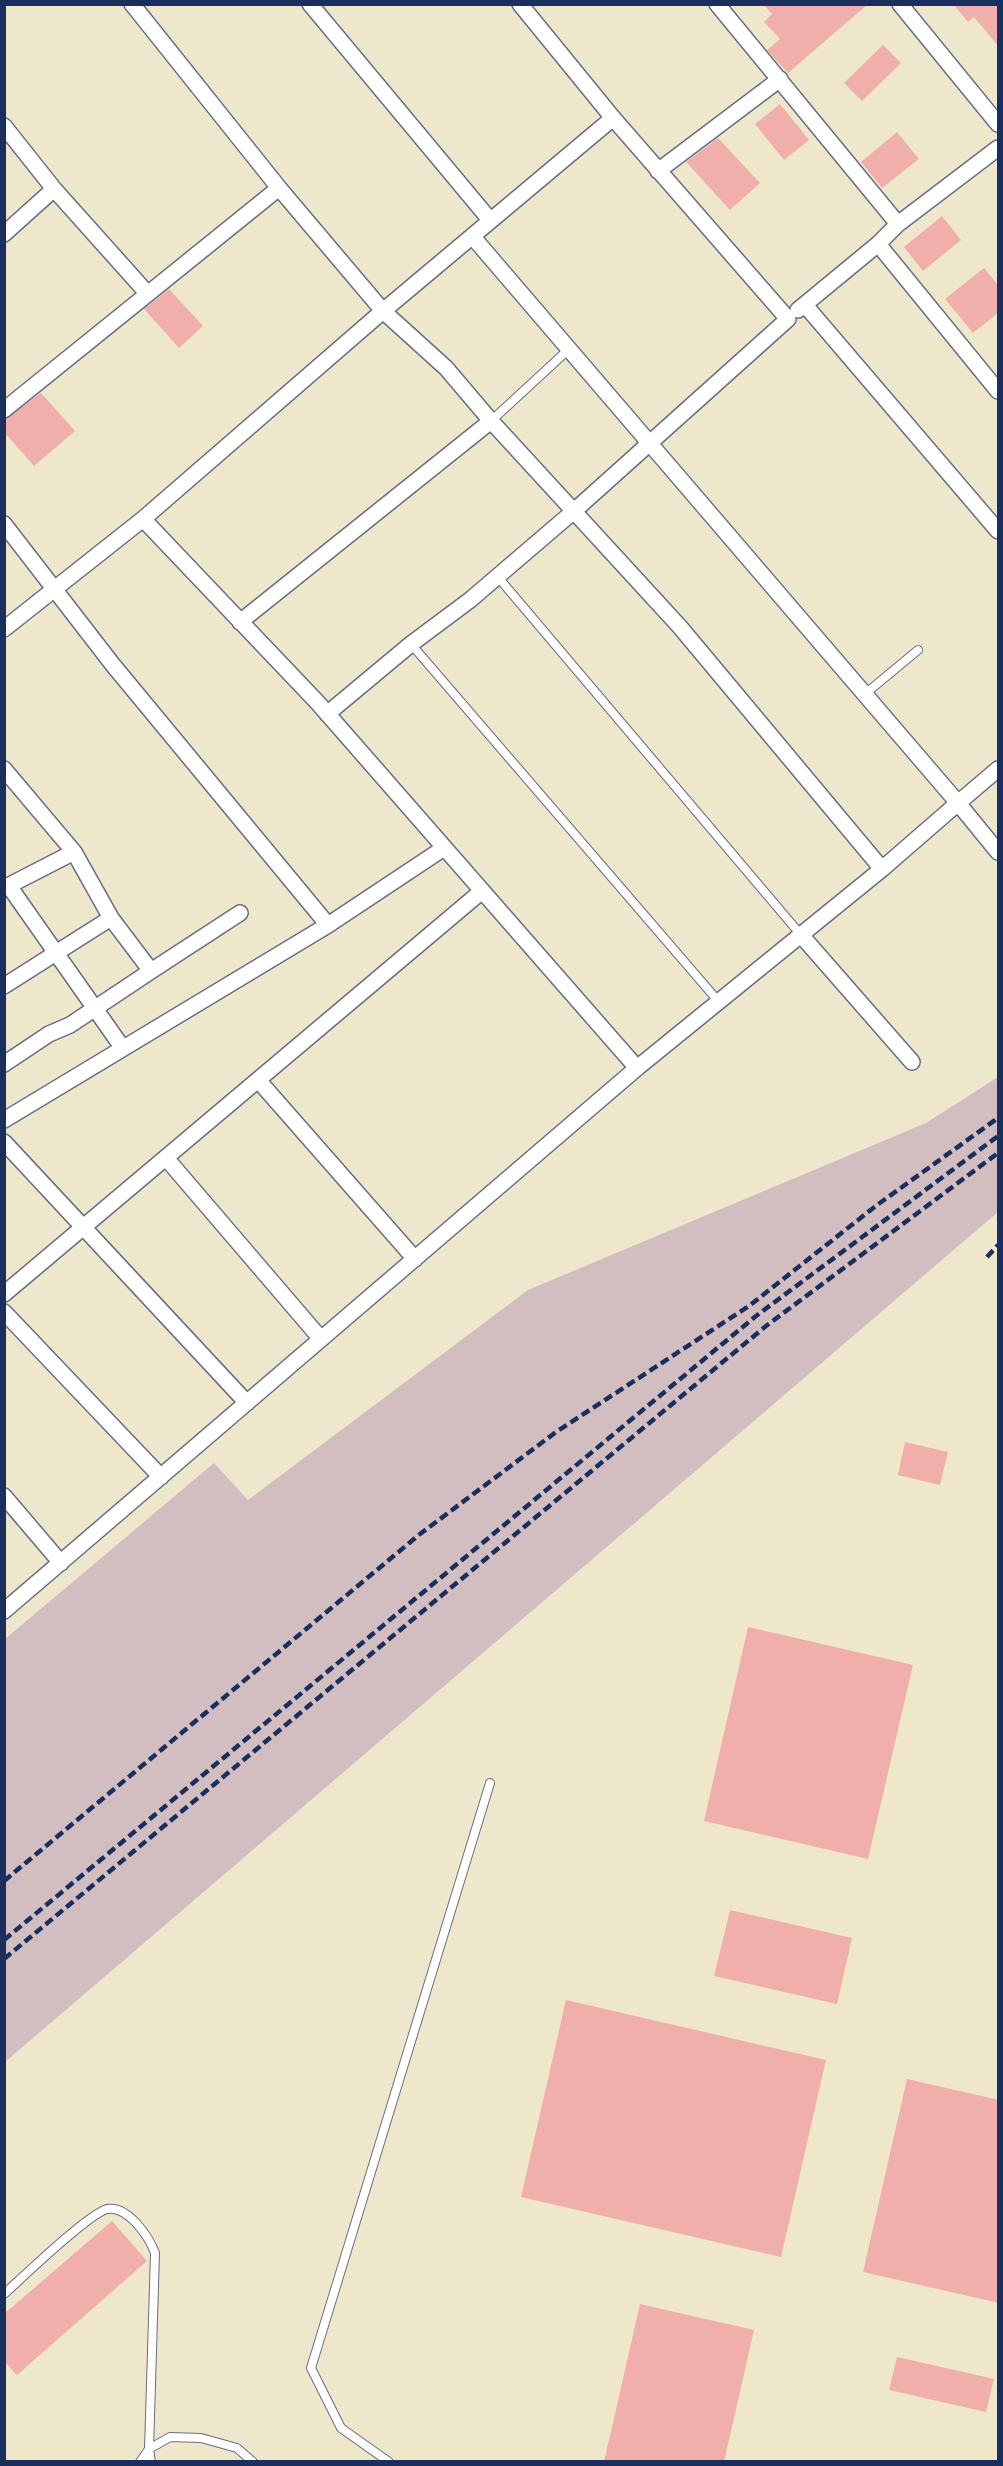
<!DOCTYPE html>
<style>
body{margin:0}
#map{position:relative;width:1003px;height:2466px;overflow:hidden;background:#efe7cc;font-family:Mali,sans-serif}
canvas{display:block}
.frame{position:absolute;inset:0;border:6px solid #1b2f5e;pointer-events:none}
</style>
<div id="map">
<canvas width="1003" height="2466"></canvas>
<div class="frame"></div>
</div>
<script>
const ctx = document.querySelector('canvas').getContext('2d');
ctx.lineJoin = 'round';
function fillPath(path, color) {
  ctx.fillStyle = color;
  ctx.fill(path, 'evenodd');
}
function strokePath(path, color, width, dash) {
  ctx.strokeStyle = color;
  ctx.lineWidth = width;
  ctx.lineCap = dash ? 'butt' : 'round';
  ctx.setLineDash(dash || []);
  ctx.stroke(path);
}
fillPath(new Path2D(`
 M998,1077V1212L5,2062V1639L214,1463L248,1500L528,1290L926,1123Z`), '#d2bec1');
fillPath(new Path2D(`
 M763,4H868L788,73L767,50L780,39L764,22L772,14Z
 M953,4H999V47L974,17L968,22Z
 M883,45L901,63L862,101L844,83Z
 M780,104L809,140L784,160L755,124Z
 M897,132L919,159L882,188L861,162Z
 M718,138L760,183L730,210L686,162Z
 M942,216L961,240L923,271L904,247Z
 M984,268L999,286V312L973,333L945,299Z
 M169,289L203,326L179,348L144,309Z
 M41,393L75,431L34,466L4,432V420Z
 M905,1442L948,1452L940,1485L898,1475Z
 M748,1627L913,1665L868,1859L704,1821Z
 M730,1910L852,1938L837,2004L714,1976Z
 M566,2000L826,2060L781,2257L521,2197Z
 M907,2079L999,2100V2303L863,2272Z
 M112,2221L147,2261L17,2375L4,2361V2314Z
 M640,2304L754,2330L724,2462H604Z
 M897,2357L994,2379L986,2412L889,2390Z`), '#f0afab');
const service = new Path2D(`
 M491,421L569,349
 M497,576L801,935
 M411,644L719,1002
 M865,694L918,650
 M4,2294C23,2277 88,2214 107,2209C128,2205 149,2237 155,2253L149,2449L140,2462
 M151,2462L149,2449L170,2437L201,2438L237,2448L253,2462
 M389,2462L341,2428L311,2368L490,1783`);
const minor = new Path2D(`
 M132,4L279,188L383,311L446,368L491,421L680,627L882,869
 M310,4L490,220
 M717,4L898,224
 M900,4L998,124
 M613,118L383,311L143,519L318,703L637,1068
 M4,126L54,189L4,234
 M658,171L780,79
 M54,189L147,293
 M878,244L998,391
 M805,305L998,531
 M798,310L878,244L898,224L998,148
 M4,410L279,188
 M4,524L113,665L328,925
 M240,622L491,421
 M4,629L143,519
 M327,714L411,644L470,600L574,511L788,319L613,118L520,4
 M4,769L74,852L4,888
 M998,769L958,803L998,852
 M74,852L111,918L151,971L240,913
 M9,886L122,1047
 M801,935L912,1062
 M4,986L111,918
 M4,1064L49,1034L70,1025L151,971
 M258,1080L415,1259
 M4,1120L328,925L444,848
 M4,1142L247,1403
 M166,1158L321,1339
 M4,1294L482,891
 M4,1312L161,1477
 M4,1496L61,1563
 M4,1611L637,1068L882,869L958,803L472,236`);
strokePath(service, '#656f84', 10);
strokePath(minor, '#656f84', 18);
strokePath(service, '#fff', 8);
strokePath(minor, '#fff', 15);
strokePath(new Path2D(`
 M987,1257L998,1245
 M4,1881L420,1534L556,1432L749,1306L877,1205L998,1118
 M4,1940L756,1316L998,1136
 M4,1959L766,1326L998,1153`), '#1b2f5e', 4.5, [9, 4.5]);
</script>
